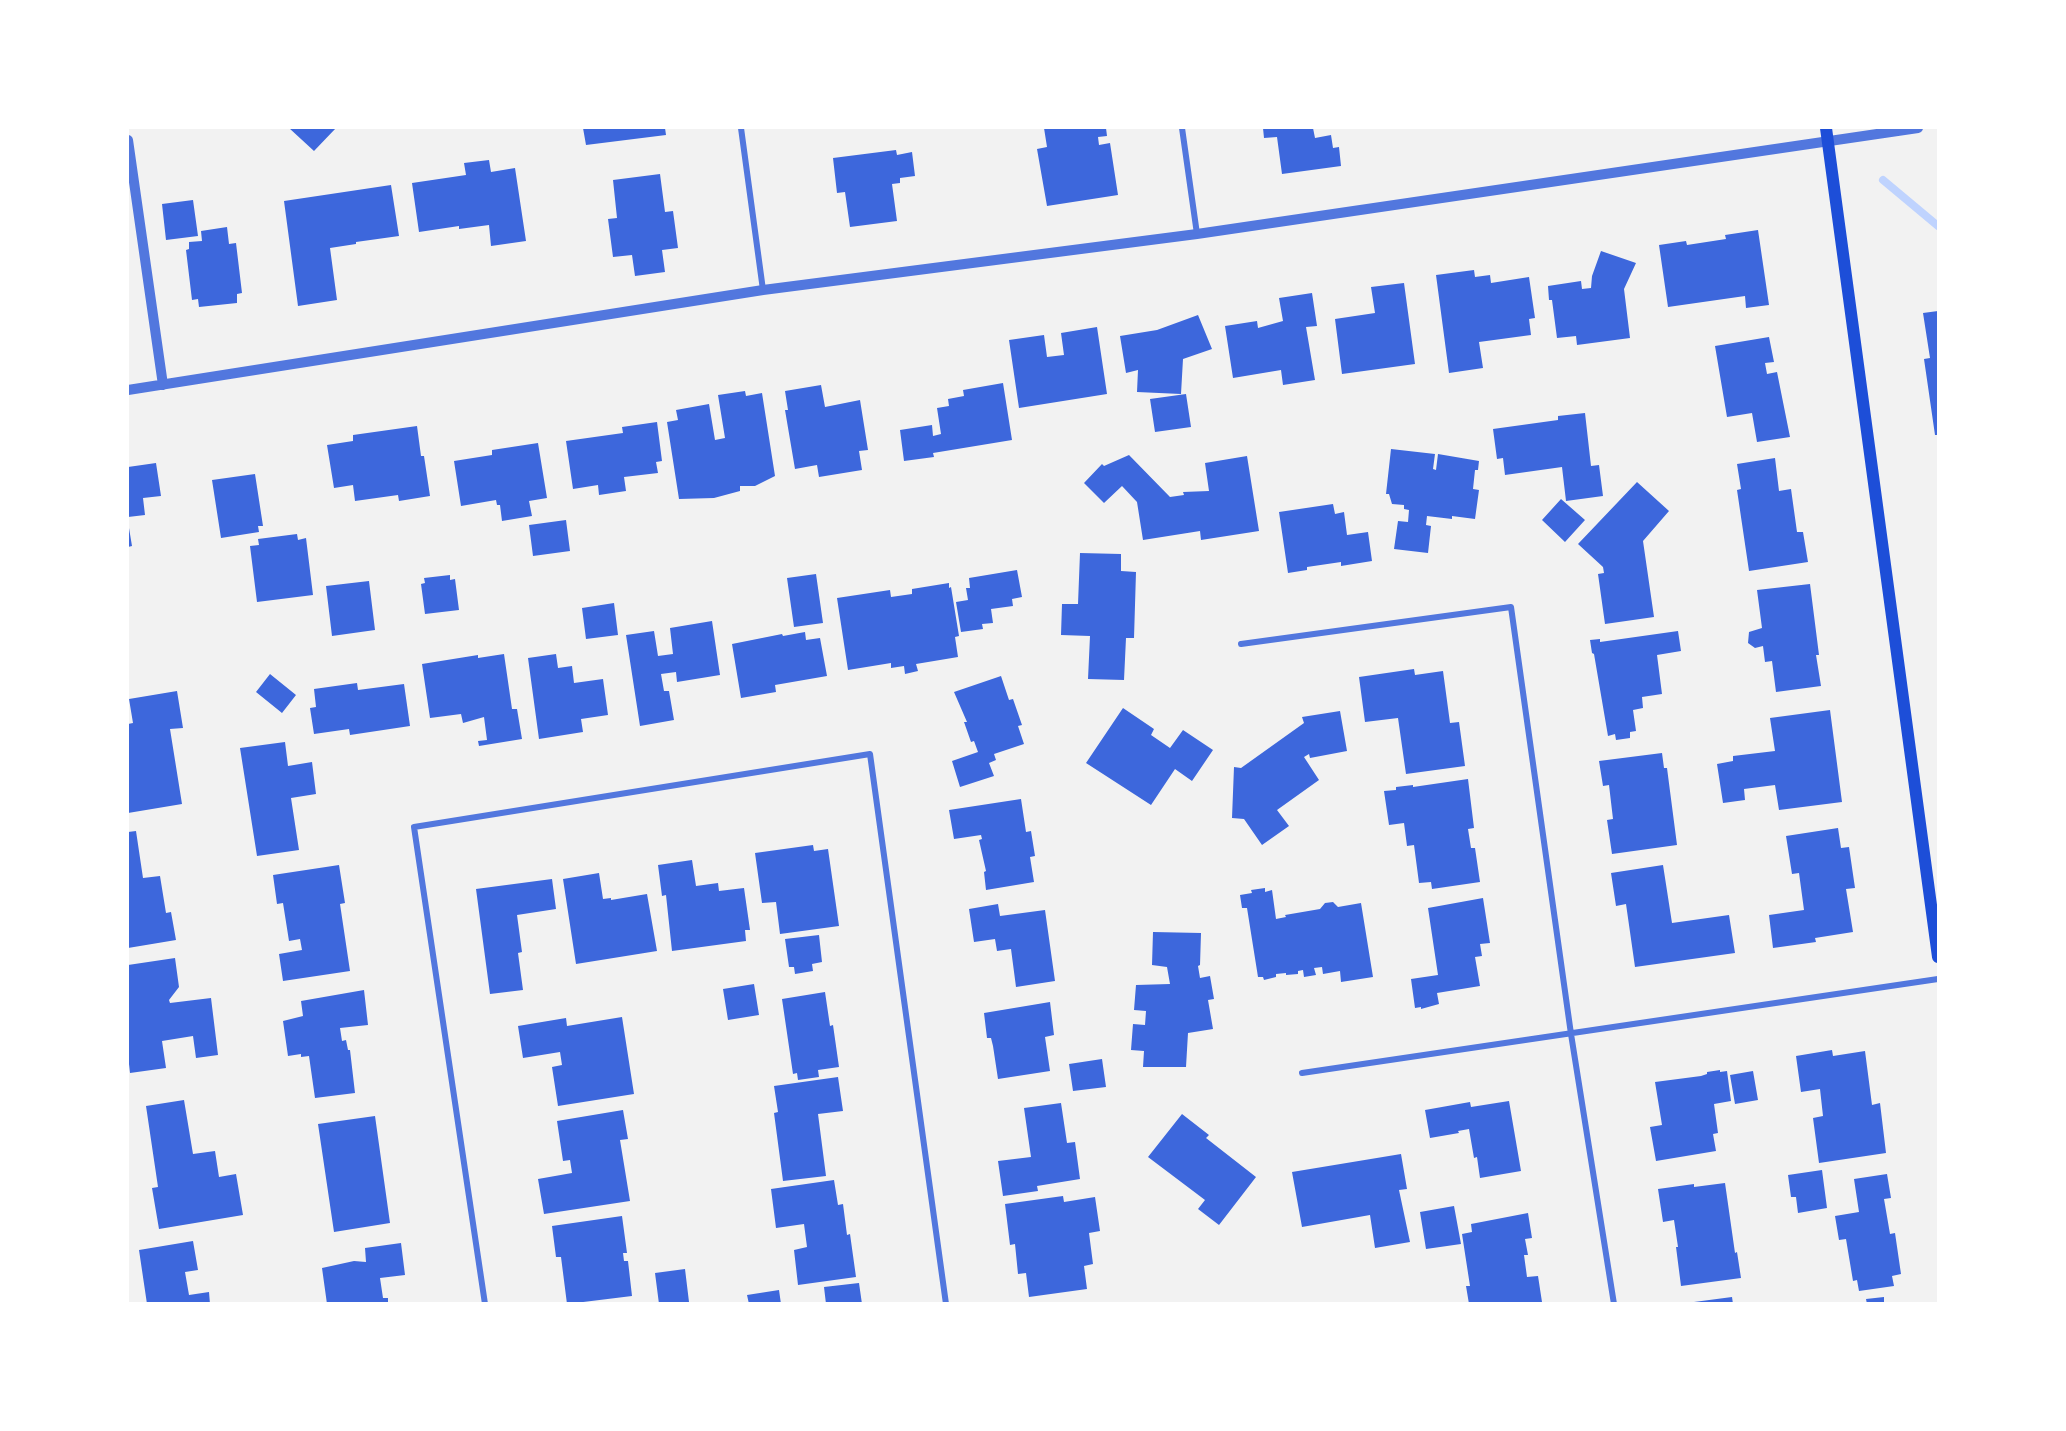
<!DOCTYPE html>
<style>
body{margin:0}
#map{position:relative;width:2066px;height:1431px;overflow:hidden;background:#f2f2f2;font-family:"Roboto Condensed",sans-serif}
canvas{display:block}
.frame{position:absolute;inset:0;border:129px solid #fff;pointer-events:none}
</style>
<div id="map">
<canvas width="2066" height="1431"></canvas>
<div class="frame"></div>
</div>
<script>
const ctx = document.querySelector('canvas').getContext('2d');
ctx.lineJoin = 'round';
function strokePath(path, color, width, dash) {
  ctx.strokeStyle = color;
  ctx.lineWidth = width;
  ctx.lineCap = dash ? 'butt' : 'round';
  ctx.setLineDash(dash || []);
  ctx.stroke(path);
}
function fillPath(path, color) {
  ctx.fillStyle = color;
  ctx.fill(path, 'evenodd');
}
strokePath(new Path2D(`
 M1883,180L1938,226`), '#bfd3fe', 8);
fillPath(new Path2D(`
 M289,128H336L314,151Z
 M583,128H665L666,135L586,145Z
 M1044,128H1106L1107,136L1098,137L1099,145L1110,143L1118,195L1047,206L1037,149L1047,147Z
 M1263,128H1313L1315,138L1331,135L1333,148L1339,147L1341,166L1282,174L1277,137L1264,138Z
 M896,150L897,155L912,152L915,176L900,178V183L892,184L897,221L850,227L845,192L837,193L833,158Z
 M489,160L491,172L515,168L526,241L491,246L489,225L459,229V226L419,232L412,183L466,175L464,163Z
 M660,174L665,212L673,211L678,248L662,250L665,272L635,276L632,255L613,257L608,219L617,218L613,180Z
 M391,185L399,236L356,242V244L330,248L337,300L298,306L284,201Z
 M193,200L198,236L166,240L162,204Z
 M227,227L229,244L236,243L242,293L237,294V303L199,307L198,299L192,300L186,250L189,249V242L202,241L201,231Z
 M1758,230L1769,305L1746,308L1745,296L1668,307L1659,245L1686,241L1687,245L1726,239L1725,235Z
 M1601,251L1636,263L1624,289L1630,338L1577,345L1576,336L1557,338L1552,300H1549L1548,286L1581,281L1582,289L1591,288L1592,276Z
 M1474,270L1475,277L1490,275L1491,283L1529,277L1535,318L1529,319L1531,335L1479,342L1483,368L1449,373L1436,275Z
 M1404,283L1415,364L1342,374L1335,319L1375,313L1371,287Z
 M1312,293L1317,326L1306,327L1315,380L1283,385L1281,370L1233,378L1225,326L1257,321L1258,328L1283,321L1279,298Z
 M1938,311V435H1935L1924,359L1930,358L1923,313Z
 M1198,315L1212,349L1183,359L1181,394L1137,392L1138,370L1126,373L1120,336L1157,330Z
 M1097,327L1107,394L1019,408L1009,340L1044,335L1047,357L1064,355L1061,333Z
 M1769,337L1774,362L1765,363L1767,374L1777,372L1790,437L1757,442L1752,413L1727,417L1715,346Z
 M1003,383L1012,440L933,453L934,457L904,461L900,430L932,425L933,436L941,434L937,408L949,406L948,399L964,396L963,390Z
 M821,385L825,407L860,400L868,450L859,451L862,470L819,477L817,465L795,469L785,410H788L785,391Z
 M745,391L746,396L762,393L775,476L755,486H740V491L714,498L679,499L667,422L678,420L676,410L709,404L715,440L725,438L718,395Z
 M1186,394L1191,427L1155,432L1150,399Z
 M1585,413L1591,466L1599,465L1603,496L1566,501L1562,467L1505,475L1503,458L1497,459L1493,429L1558,420V416Z
 M657,422L662,461L656,462L658,473L624,477L626,491L599,495L598,485L573,489L566,441L623,433L622,427Z
 M417,426L421,456H424L430,496L399,501L398,495L355,501L353,485L334,488L327,445L353,441V435Z
 M538,443L547,498L529,501L532,516L502,521L500,505H497L496,500L461,506L454,461L492,455V450Z
 M1391,449L1435,454L1433,469L1436,470L1438,454L1479,461L1478,470H1475L1473,489L1479,490L1475,519L1452,516V519L1427,516L1426,525L1431,526L1428,553L1394,549L1398,521L1408,522L1409,510L1404,509V505L1392,504L1389,494H1386Z
 M1129,455L1170,497L1184,495L1183,492L1209,491L1205,463L1247,456L1259,531L1201,540L1200,531L1143,540L1137,502L1122,486L1104,503L1084,483L1102,464L1104,466Z
 M1775,458L1779,491L1791,489L1797,532H1803L1808,562L1749,571L1737,490L1741,489L1737,464Z
 M156,463L161,496L143,498L145,515L128,517V467Z
 M255,474L263,526H258L259,532L221,538L212,480Z
 M1637,482L1669,511L1643,541L1654,617L1605,624L1598,574L1604,573L1603,567L1578,544Z
 M1561,499L1585,520L1565,542L1542,520Z
 M1333,504L1335,514L1344,512L1347,535L1368,532L1372,561L1341,566V562L1307,567V570L1288,573L1279,512Z
 M566,520L570,551L533,556L529,525Z
 M128,522L132,546L128,547Z
 M297,534L298,540L306,538L313,595L257,602L250,546L259,545L258,539Z
 M1080,553L1121,554V571L1136,572L1134,638H1126L1124,680L1088,679L1090,636L1061,635L1062,604H1078Z
 M1017,570L1022,597L1012,599L1013,606L991,609L993,623L982,624L983,629L961,632L956,602L968,600L966,588H970L969,578Z
 M816,574L823,623L794,627L787,578Z
 M450,575V580L455,579L459,610L425,614L421,584L425,583L424,578Z
 M369,581L375,630L332,636L326,586Z
 M949,583V588L951,587L959,636L955,637L958,657L916,664L918,671L905,674L904,666L891,668V663L848,670L837,598L890,590L891,597L912,594V589Z
 M1810,584L1819,655H1816L1821,686L1776,692L1772,661L1765,662L1763,646L1755,648L1748,643L1749,632L1762,628L1757,590Z
 M614,603L618,635L586,639L582,608Z
 M712,621L720,675L677,682L676,672L661,674L664,691H669L674,720L640,726L626,635L654,631L658,656L673,654L670,628Z
 M1678,631L1681,651L1657,655L1662,694L1642,697L1643,708L1633,710L1636,731L1630,732V738L1616,740L1615,734L1608,736L1594,654L1592,653L1590,640L1600,639V642Z
 M805,632L806,640L820,638L827,676L775,685L776,692L741,698L732,644L782,634L783,636Z
 M504,654L512,709H517L522,739L479,746L478,741L487,740L484,717L463,723L461,714L430,718L422,664L478,655V658Z
 M556,654L558,668L572,666L574,683L603,679L608,715L581,719L583,732L539,739L528,658Z
 M1414,669L1415,675L1443,671L1450,723L1459,722L1465,766L1406,774L1398,718L1365,722L1359,677Z
 M270,674L296,695L282,713L256,692Z
 M1001,676L1009,700L1013,699L1022,725L1018,726L1024,744L994,754L996,760L989,763L994,776L960,787L952,761L978,752L974,741L971,742L964,722H967L954,692Z
 M357,683L358,690L404,684L410,726L350,735L349,729L314,734L310,708L316,707L314,689Z
 M177,691L183,728L170,729L182,804L128,813V724L133,723L129,699Z
 M1123,708L1154,729L1151,735L1170,748L1183,730L1213,750L1192,781L1175,769L1151,805L1086,763Z
 M1830,710L1842,802L1779,810L1775,785L1744,789L1745,800L1723,803L1717,764L1733,761V756L1775,751L1770,718Z
 M1340,711L1347,751L1310,758L1309,754L1304,757L1319,780L1277,810L1289,826L1262,845L1244,819L1232,818L1234,767L1241,768L1304,723L1302,717Z
 M285,742L288,766L312,762L316,794L291,798L299,850L257,856L240,748Z
 M1662,753L1664,768H1667L1677,845L1612,854L1607,820L1613,819L1609,785L1603,786L1599,761Z
 M1468,779L1474,828L1468,829L1471,848H1475L1480,882L1432,889L1431,882L1419,883L1414,845L1407,846L1404,823L1389,825L1384,791L1396,790V787L1413,785V787Z
 M1021,799L1026,832L1031,831L1035,856L1030,857L1034,882L986,890L984,872L986,871L979,840L982,839L981,835L954,839L949,810Z
 M1838,828L1841,848L1849,847L1855,888L1846,889L1853,932L1815,938L1816,942L1773,948L1769,915L1804,910L1799,873L1792,874L1786,836Z
 M136,831L143,878L160,876L166,913L171,912L176,940L128,948V832Z
 M813,845L814,851L828,849L839,926L780,934L776,902L762,903L755,853Z
 M692,860L696,886L718,883L719,891L744,888L750,930H745L746,941L672,951L666,895L662,896L658,865Z
 M339,865L345,903L340,904L350,971L283,981L279,954L302,950L300,939L289,941L283,903L277,904L273,875Z
 M1663,865L1672,923L1729,915L1735,953L1635,967L1626,904L1616,906L1611,873Z
 M599,873L603,899L611,898V900L647,894L657,951L576,964L563,879Z
 M552,879L556,909L517,915L522,952L518,953L523,990L490,994L476,889Z
 M1265,888V892L1272,890L1276,919L1286,917L1285,915L1320,909L1325,903L1333,902L1338,907L1361,903L1373,977L1341,982L1340,971L1323,974L1322,967L1314,968L1316,975L1304,977L1303,970L1298,971V974L1286,975V973L1276,974V977L1264,980L1263,977H1258L1247,908H1242L1240,895L1252,893L1251,890Z
 M1483,898L1490,943L1480,944L1482,956L1475,957L1480,986L1437,993L1439,1004L1421,1009V1007L1415,1008L1411,979L1438,975L1428,908Z
 M998,904L1000,916L1045,910L1055,981L1016,987L1011,949L997,951L995,939L974,942L969,909Z
 M1153,932L1201,933L1200,965L1198,966L1200,978L1210,976L1214,999L1208,1000L1213,1029L1188,1033L1186,1067H1143L1144,1051L1131,1050L1133,1024L1145,1025L1146,1011L1134,1010L1136,985L1170,984L1167,967L1152,965Z
 M819,935L822,962L812,964L813,971L795,974L794,967H789L785,939Z
 M175,958L179,987L169,1000L170,1003L211,998L218,1055L196,1058L193,1036L162,1041L166,1068L130,1073L128,1055V965Z
 M754,984L759,1015L728,1020L723,989Z
 M364,990L368,1025L340,1028L342,1041L346,1040L348,1050H350L355,1093L315,1098L309,1056L301,1057V1054L288,1056L283,1021L303,1016L301,1001Z
 M825,992L830,1026L833,1025L839,1067L818,1070L819,1077L798,1080L797,1073L793,1074L782,999Z
 M1050,1002L1054,1035L1045,1037L1050,1071L998,1079L993,1046L991,1038H987L984,1013Z
 M622,1017L634,1094L558,1106L552,1067L562,1065L560,1052L523,1058L518,1026L566,1018L567,1026Z
 M1832,1050L1833,1056L1865,1051L1872,1105L1880,1103L1886,1153L1819,1163L1813,1118L1823,1116L1820,1089L1801,1092L1796,1056Z
 M1102,1059L1106,1087L1073,1091L1069,1064Z
 M1720,1070V1072L1727,1071L1731,1101L1714,1104L1718,1133L1713,1134L1716,1151L1656,1161L1650,1127L1662,1125L1655,1082L1701,1076L1707,1074V1072Z
 M1753,1071L1758,1100L1735,1104L1730,1075Z
 M838,1077L843,1111L818,1114L826,1176L783,1181L774,1113L778,1112L774,1086Z
 M184,1100L193,1154L215,1151L219,1177L236,1174L243,1215L159,1229L152,1188L158,1187L146,1106Z
 M1509,1101L1521,1171L1480,1178L1477,1157L1474,1158L1469,1129L1458,1131L1459,1133L1430,1138L1425,1110L1470,1102L1471,1107Z
 M1061,1103L1067,1143L1075,1142L1080,1179L1037,1186L1038,1191L1003,1196L998,1161L1031,1157L1024,1108Z
 M623,1110L628,1139L620,1140L630,1201L544,1214L538,1179L572,1173L570,1160L563,1161L557,1121Z
 M1182,1114L1209,1135L1206,1138L1256,1177L1219,1225L1198,1209L1205,1200L1148,1157Z
 M375,1116L390,1223L334,1232L318,1124Z
 M1401,1154L1407,1189L1399,1190L1410,1242L1375,1248L1370,1215L1302,1227L1292,1172Z
 M1822,1170L1827,1208L1798,1213L1796,1197H1791L1788,1175Z
 M1887,1174L1891,1198L1884,1199L1890,1234L1895,1233L1901,1274L1892,1276L1894,1286L1859,1291L1857,1280L1853,1281L1846,1239L1839,1240L1835,1216L1859,1212L1854,1179Z
 M834,1180L838,1205L843,1204L847,1235L850,1234L856,1277L798,1285L794,1250L807,1247L804,1224L776,1228L771,1189Z
 M1725,1183L1735,1253L1737,1252L1741,1278L1681,1286L1676,1247H1678L1674,1220L1663,1222L1658,1189L1694,1184V1187Z
 M1063,1196L1064,1202L1095,1197L1100,1231L1089,1233L1093,1264L1084,1266L1087,1289L1029,1297L1026,1273L1018,1274L1015,1244L1010,1245L1005,1204Z
 M1454,1206L1461,1244L1426,1249L1420,1212Z
 M1528,1213L1532,1238L1525,1239L1528,1255H1524L1527,1277L1538,1276L1542,1302L1469,1304L1466,1286H1470L1462,1234L1472,1232L1471,1224Z
 M622,1216L627,1253H623L624,1261H628L632,1296L567,1304L561,1257H556L552,1226Z
 M193,1241L198,1270L185,1272L189,1295L209,1292L210,1304H147L139,1250Z
 M401,1243L405,1275L380,1278L383,1298H388V1304H327L322,1268L354,1261L366,1262L365,1248Z
 M685,1269L689,1302L659,1304L655,1273Z
 M859,1283L862,1304H826L824,1287Z
 M779,1290L781,1304H749L747,1295Z
 M1732,1297L1733,1304H1694V1302Z
 M1884,1297V1304H1867L1866,1299Z`), '#3d67dc');
strokePath(new Path2D(`
 M741,128L763,290
 M1182,128L1197,234
 M1241,644L1511,607L1571,1034L1614,1304
 M1302,1073L1938,979
 M485,1304L414,827L870,754L946,1304`), '#5277de', 6);
strokePath(new Path2D(`
 M128,140L163,385
 M128,390L763,290L1197,234L1918,128`), '#5277de', 10);
strokePath(new Path2D(`
 M1826,128L1938,957`), '#1d4ed8', 12);
</script>
